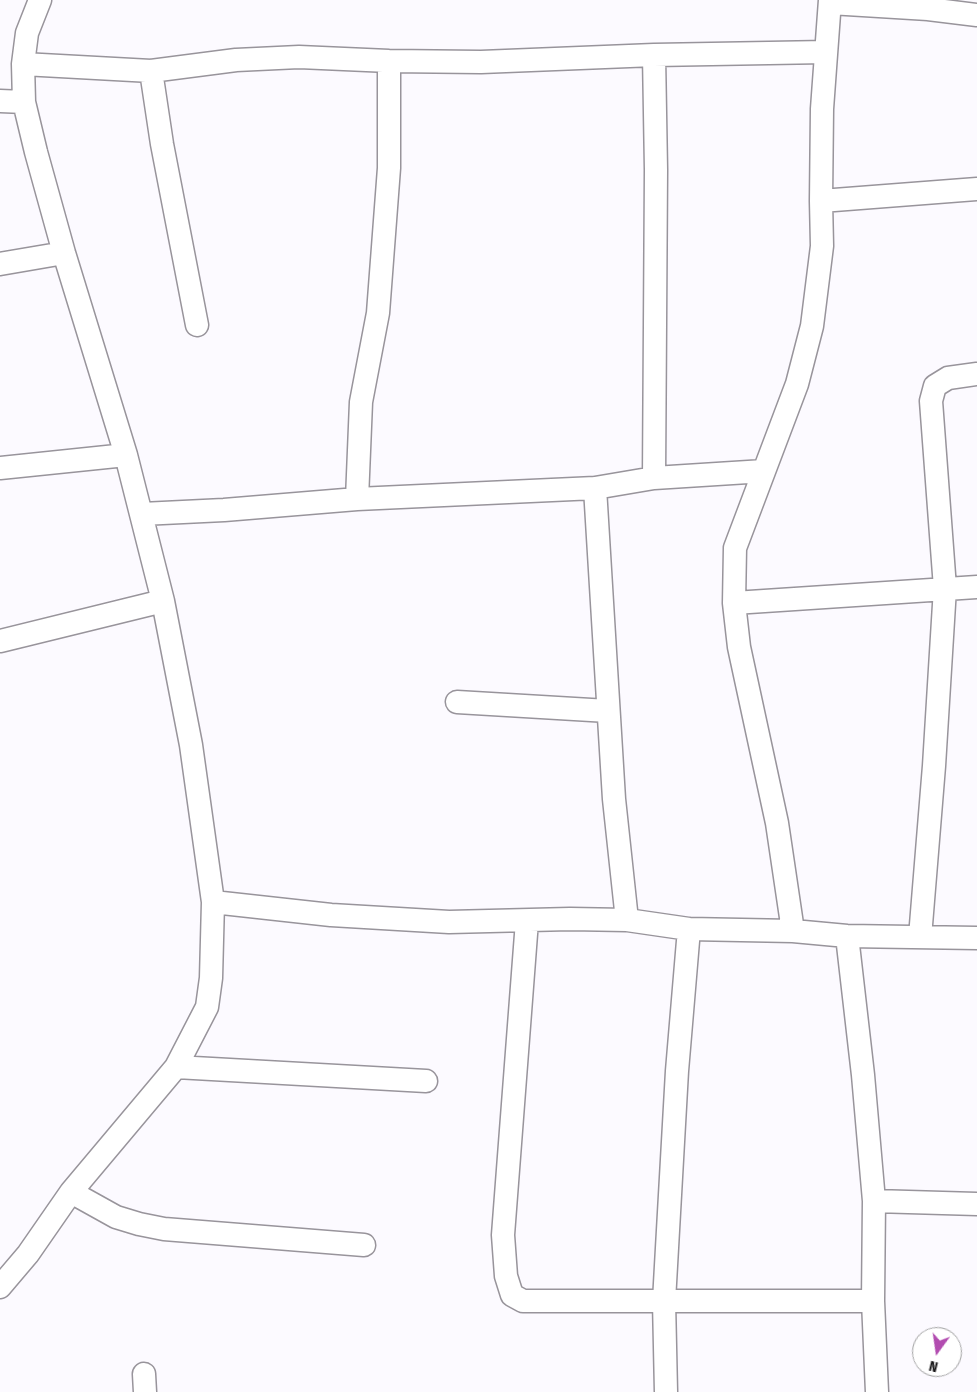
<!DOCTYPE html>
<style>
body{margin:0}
#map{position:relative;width:977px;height:1392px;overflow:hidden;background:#fcfaff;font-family:"Fira Sans Condensed",sans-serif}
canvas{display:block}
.north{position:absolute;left:912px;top:1327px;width:50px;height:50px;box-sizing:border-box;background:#fff;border:1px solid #a1a1a2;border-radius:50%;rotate:194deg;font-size:14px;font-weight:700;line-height:20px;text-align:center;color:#151416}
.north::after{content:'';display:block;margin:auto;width:18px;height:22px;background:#b24cb0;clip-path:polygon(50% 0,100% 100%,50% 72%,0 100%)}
</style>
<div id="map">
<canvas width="977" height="1392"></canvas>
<div class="north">N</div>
</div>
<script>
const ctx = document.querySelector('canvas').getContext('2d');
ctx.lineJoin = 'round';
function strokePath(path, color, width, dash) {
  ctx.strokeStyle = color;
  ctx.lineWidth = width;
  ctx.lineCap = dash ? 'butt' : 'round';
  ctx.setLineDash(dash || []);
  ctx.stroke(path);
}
const minor = new Path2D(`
 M830,3L928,9L977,15
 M654,55L656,170L654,478
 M23,64L151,71L236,60L299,57L389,61L481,62L654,55L826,52
 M151,71L162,144L197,325
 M0,101L24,102
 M821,201L977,189
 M0,264L64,253
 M0,468L126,455
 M595,488L614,799L627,920
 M357,499L361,402L378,313L389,168V61
 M142,514L224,510L357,499L595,488L654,478L764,471
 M734,603L977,587
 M0,641L163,601
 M457,702L608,711
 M213,902L331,915L449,922L570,919L627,920L689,929L793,931L847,936L977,938
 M527,921L503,1235L506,1276L512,1295L523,1301H873
 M793,931L777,823L739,647L734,603L735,548L797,384L812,326L822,246L821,201L822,109L830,0
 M847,936L863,1075L874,1201L873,1301L877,1392
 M920,937L934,766L945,588L931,401L935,386L948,378L977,374
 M176,1067L426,1081
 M71,1192L116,1217L139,1224L164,1229L364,1245
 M874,1201L977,1204
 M0,1287L28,1254L71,1192L176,1067L207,1007L211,978L213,902L191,745L163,601L126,455L64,253L36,152L24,102L23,64L27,33L40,0
 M144,1374L145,1392
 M666,1392L664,1301L677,1071L689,929`);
strokePath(minor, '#98949b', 25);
strokePath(minor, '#fff', 22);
</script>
